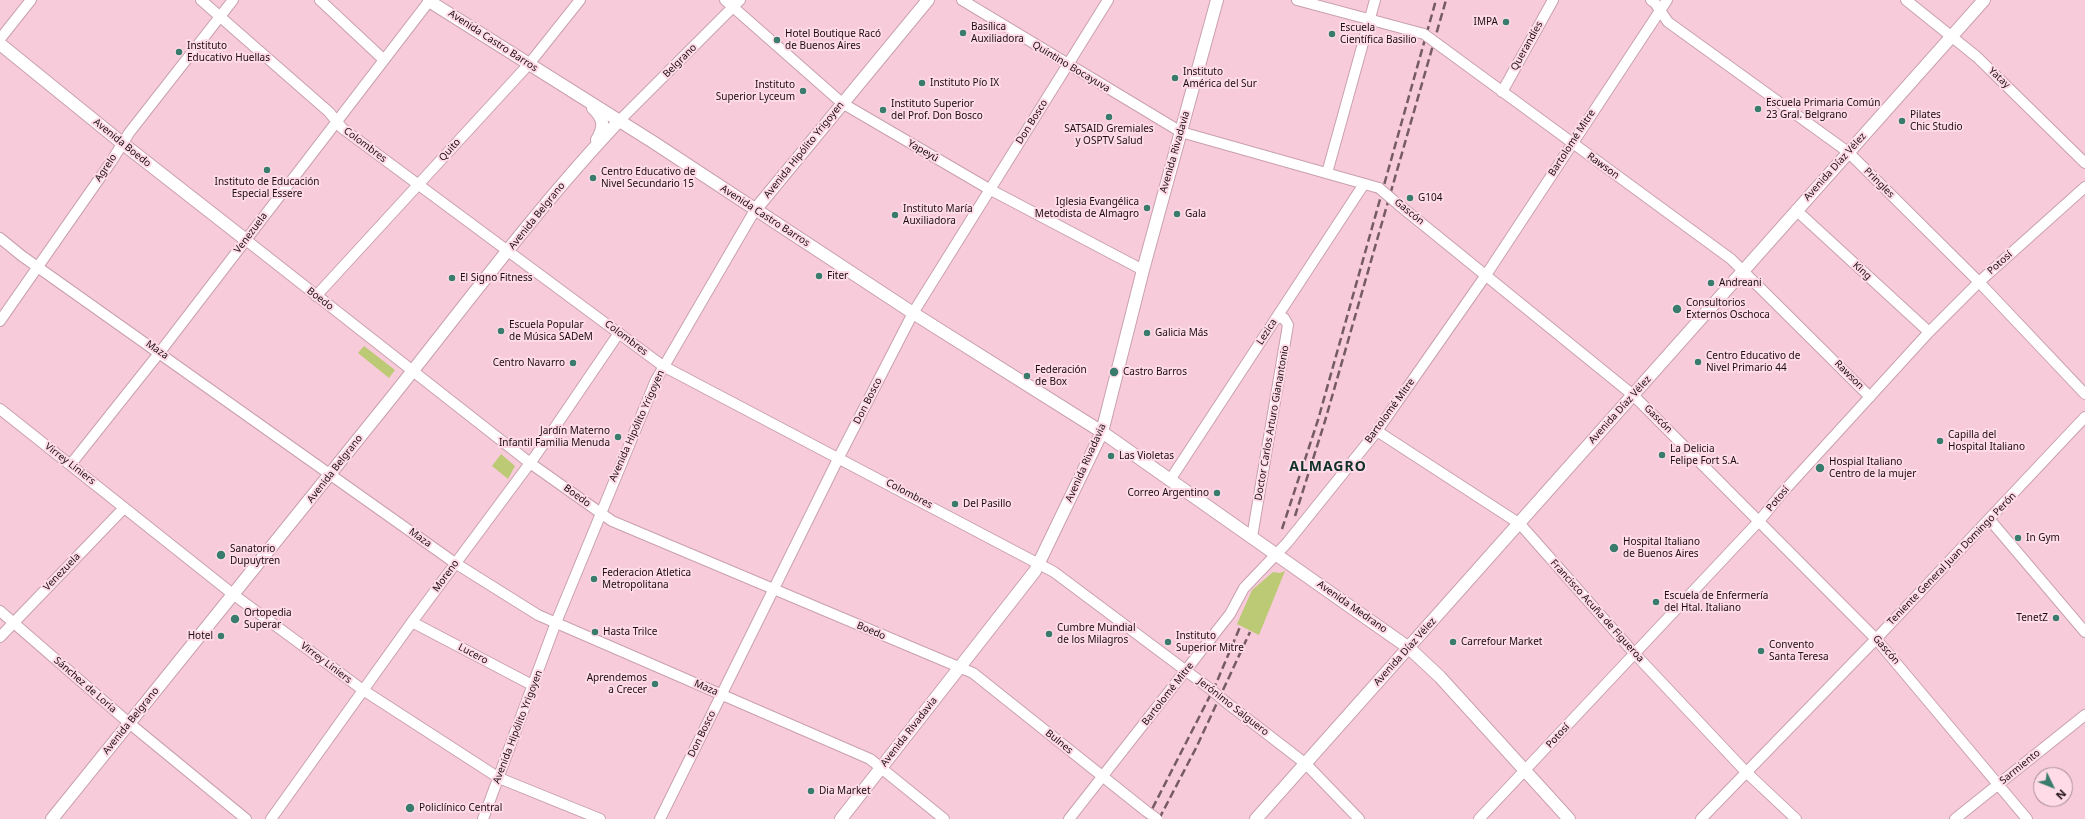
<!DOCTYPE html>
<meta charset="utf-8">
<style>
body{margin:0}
#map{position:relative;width:2085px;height:819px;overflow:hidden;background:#f7cbda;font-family:"Noto Sans",sans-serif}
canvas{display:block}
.north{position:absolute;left:2033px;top:767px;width:40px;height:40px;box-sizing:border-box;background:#ffdbe7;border:1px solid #a48992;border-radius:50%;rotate:133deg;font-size:11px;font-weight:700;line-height:16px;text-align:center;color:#1c0d13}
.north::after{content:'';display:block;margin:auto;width:14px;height:18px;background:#397b6c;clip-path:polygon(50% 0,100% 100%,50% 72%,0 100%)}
</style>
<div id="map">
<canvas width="2085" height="819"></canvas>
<div class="north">N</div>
</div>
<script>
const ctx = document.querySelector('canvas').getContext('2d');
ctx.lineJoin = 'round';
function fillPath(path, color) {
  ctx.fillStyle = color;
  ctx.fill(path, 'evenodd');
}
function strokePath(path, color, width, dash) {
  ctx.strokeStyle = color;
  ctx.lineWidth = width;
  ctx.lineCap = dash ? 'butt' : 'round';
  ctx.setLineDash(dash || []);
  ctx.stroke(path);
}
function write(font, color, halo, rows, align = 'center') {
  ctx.font = font + ' "Noto Sans",sans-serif';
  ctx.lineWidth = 4;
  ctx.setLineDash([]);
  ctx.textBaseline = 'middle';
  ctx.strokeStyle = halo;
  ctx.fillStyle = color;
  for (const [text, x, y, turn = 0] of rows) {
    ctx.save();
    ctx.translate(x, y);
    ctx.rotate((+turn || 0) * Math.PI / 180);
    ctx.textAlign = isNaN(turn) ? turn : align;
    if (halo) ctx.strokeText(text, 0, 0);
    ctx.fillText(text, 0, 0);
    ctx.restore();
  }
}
fillPath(new Path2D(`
 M364,346L395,370L389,378L358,353Z
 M501,454L515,466L508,479L492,466Z
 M1285,571L1259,635L1237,624L1252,590L1273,572L1280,573Z`), '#bcc975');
const minor = new Path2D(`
 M201,0L329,112L342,128L663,366L1054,572L1209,688
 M320,0L383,59
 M725,0L842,103L989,189L1143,270
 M962,0L1181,132L1379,188
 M1297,0L1424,34
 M1651,0L1655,3L1668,22L1848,152L1979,282L2085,394
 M1906,0L1977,57L2085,163
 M0,39L31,0
 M1443,48L1731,259L1870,397
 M1502,92L1553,0
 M619,121L740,0
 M1327,173L1375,0
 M1399,205L1633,395L1876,639L2027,819
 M1796,210L1929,332
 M0,238L22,256L455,563L538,615L870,759L944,819
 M246,240L530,463L612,521L973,673L1146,811
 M316,296L529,64L580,0
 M0,321L111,162L129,133L233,0
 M0,409L234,595L363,690L499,778L600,819
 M1377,431L1520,524L1634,653L1746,772L1796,819
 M71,464L160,352L430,0
 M1170,480L1364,184
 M1990,520L2085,632
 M1252,537L1288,325L1284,318H1276
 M0,611L129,723L246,819
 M412,622L534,686
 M0,637L124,508
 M1227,703L1306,764L1359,819
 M271,819L412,622L536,455L619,333
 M483,819L555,625L656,380L755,210
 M660,819L839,457L913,313L1108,0
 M1069,819L1230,614L1244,588L1287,543L1377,431L1486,275L1667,0
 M1479,819L1760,520L1782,493L1929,332L1979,282L2085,187
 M1701,819L1876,639L2085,417
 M1955,819L2085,715`);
const major = new Path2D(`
 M429,1L653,142L913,313L1102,432L1409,648L1440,677L1569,819
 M0,44L122,143L246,240
 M593,108C604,118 605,127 597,140
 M755,210L928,0
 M52,819C162,681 274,545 384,407C461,311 535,210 619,121
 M841,819L1035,571L1102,432L1143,270L1217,0
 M1256,819L1984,0`);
strokePath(minor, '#c9a0ae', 12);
strokePath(major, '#c9a0ae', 14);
strokePath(minor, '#fff', 10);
strokePath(major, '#fff', 12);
strokePath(new Path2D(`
 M1295,516L1325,421L1446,0
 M1282,529L1318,420L1436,0
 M1147,819L1215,686L1240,627
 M1159,819L1196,748L1250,632`), '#765b65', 2.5, [8, 4]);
const minorBridge = new Path2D(`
 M1424,34L1443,48
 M1379,188L1399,205
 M1209,688L1227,703
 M1146,811L1157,819`);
strokePath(minorBridge, '#c9a0ae', 12, []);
strokePath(minorBridge, '#fff', 10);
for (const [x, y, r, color] of [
 [1506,22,4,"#397b6c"],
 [963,33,4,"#397b6c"],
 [1332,34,4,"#397b6c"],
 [777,40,4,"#397b6c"],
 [179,52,4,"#397b6c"],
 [1175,78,4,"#397b6c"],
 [922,83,4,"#397b6c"],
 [803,91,4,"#397b6c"],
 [1758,109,4,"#397b6c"],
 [883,110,4,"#397b6c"],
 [1109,117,4,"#397b6c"],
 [1902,121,4,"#397b6c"],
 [267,170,4,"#397b6c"],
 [593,178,4,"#397b6c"],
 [1410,198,4,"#397b6c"],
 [1147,208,4,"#397b6c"],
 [1177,214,4,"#397b6c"],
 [895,215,4,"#397b6c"],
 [819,276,4,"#397b6c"],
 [452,278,4,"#397b6c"],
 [1711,283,4,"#397b6c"],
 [1677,309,5,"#397b6c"],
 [501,331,4,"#397b6c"],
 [1147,333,4,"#397b6c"],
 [1698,362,4,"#397b6c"],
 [573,363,4,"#397b6c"],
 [1114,372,5,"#397b6c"],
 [1027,376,4,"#397b6c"],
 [618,437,4,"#397b6c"],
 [1940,441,4,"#397b6c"],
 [1662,455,4,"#397b6c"],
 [1111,456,4,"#397b6c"],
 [1820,468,5,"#397b6c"],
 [1217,493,4,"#397b6c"],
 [955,504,4,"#397b6c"],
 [2018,538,4,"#397b6c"],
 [1614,548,5,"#397b6c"],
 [221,555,5,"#397b6c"],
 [594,579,4,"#397b6c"],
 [1656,602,4,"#397b6c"],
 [2056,618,4,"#397b6c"],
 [235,619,5,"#397b6c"],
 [595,632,4,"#397b6c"],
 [1049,634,4,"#397b6c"],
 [221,636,4,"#397b6c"],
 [1168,642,4,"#397b6c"],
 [1453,642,4,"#397b6c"],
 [1761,651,4,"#397b6c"],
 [655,684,4,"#397b6c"],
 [811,791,4,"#397b6c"],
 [410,808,5,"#397b6c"]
]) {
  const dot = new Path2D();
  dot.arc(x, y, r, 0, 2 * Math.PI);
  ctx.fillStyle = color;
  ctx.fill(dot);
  strokePath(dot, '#ffdbe7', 1.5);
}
write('10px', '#1c0d13', '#ffdbe7', [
 ["IMPA",1498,22,"right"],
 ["Basílica",971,27],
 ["Auxiliadora",971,39],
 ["Escuela",1340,28],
 ["Científica Basilio",1340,40],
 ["Hotel Boutique Racó",785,34],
 ["de Buenos Aires",785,46],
 ["Instituto",187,46],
 ["Educativo Huellas",187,58],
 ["Instituto",1183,72],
 ["América del Sur",1183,84],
 ["Instituto Pío IX",930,83],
 ["Instituto",795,85,"right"],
 ["Superior Lyceum",795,97,"right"],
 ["Escuela Primaria Común",1766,103],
 ["23 Gral. Belgrano",1766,115],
 ["Instituto Superior",891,104],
 ["del Prof. Don Bosco",891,116],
 ["Pilates",1910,115],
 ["Chic Studio",1910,127],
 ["SATSAID Gremiales",1109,129,"center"],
 ["y OSPTV Salud",1109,141,"center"],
 ["Centro Educativo de",601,172],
 ["Nivel Secundario 15",601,184],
 ["Instituto de Educación",267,182,"center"],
 ["Especial Essere",267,194,"center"],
 ["G104",1418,198],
 ["Iglesia Evangélica",1139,202,"right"],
 ["Metodista de Almagro",1139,214,"right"],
 ["Instituto María",903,209],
 ["Auxiliadora",903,221],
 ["Gala",1185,214],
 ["Fiter",827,276],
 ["El Signo Fitness",460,278],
 ["Andreani",1719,283],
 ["Consultorios",1686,303],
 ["Externos Oschoca",1686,315],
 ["Escuela Popular",509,325],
 ["de Música SADeM",509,337],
 ["Galicia Más",1155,333],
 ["Centro Educativo de",1706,356],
 ["Nivel Primario 44",1706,368],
 ["Centro Navarro",565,363,"right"],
 ["Federación",1035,370],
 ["de Box",1035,382],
 ["Castro Barros",1123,372],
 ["Jardín Materno",610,431,"right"],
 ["Infantil Familia Menuda",610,443,"right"],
 ["Capilla del",1948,435],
 ["Hospital Italiano",1948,447],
 ["La Delicia",1670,449],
 ["Felipe Fort S.A.",1670,461],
 ["Las Violetas",1119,456],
 ["Hospial Italiano",1829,462],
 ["Centro de la mujer",1829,474],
 ["Correo Argentino",1209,493,"right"],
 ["Del Pasillo",963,504],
 ["In Gym",2026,538],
 ["Hospital Italiano",1623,542],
 ["de Buenos Aires",1623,554],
 ["Sanatorio",230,549],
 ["Dupuytren",230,561],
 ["Federacion Atletica",602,573],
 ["Metropolitana",602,585],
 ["Escuela de Enfermería",1664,596],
 ["del Htal. Italiano",1664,608],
 ["Ortopedia",244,613],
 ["Superar",244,625],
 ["TenetZ",2048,618,"right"],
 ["Cumbre Mundial",1057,628],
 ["de los Milagros",1057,640],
 ["Hasta Trilce",603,632],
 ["Hotel",213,636,"right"],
 ["Instituto",1176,636],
 ["Superior Mitre",1176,648],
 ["Carrefour Market",1461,642],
 ["Convento",1769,645],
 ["Santa Teresa",1769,657],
 ["Aprendemos",647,678,"right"],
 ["a Crecer",647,690,"right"],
 ["Dia Market",819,791],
 ["Policlínico Central",419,808]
], 'left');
write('10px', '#1c0d13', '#ffdbe7', [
 ["Avenida Castro Barros",493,41,33],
 ["Querandíes",1527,46,-61],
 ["Belgrano",680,61,-45],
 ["Quintino Bocayuva",1071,67,31],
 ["Yatay",1999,78,43],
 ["Don Bosco",1032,122,-58],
 ["Avenida Boedo",122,143,39],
 ["Bartolomé Mitre",1572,143,-57],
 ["Colombres",365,145,37],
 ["Quito",450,150,-48],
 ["Avenida Hipólito Yrigoyen",804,150,-51],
 ["Yapeyú",923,151,30],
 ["Avenida Rivadavia",1175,152,-74],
 ["Rawson",1603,166,36],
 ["Avenida Díaz Vélez",1835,167,-48],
 ["Agrelo",106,168,-56],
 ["Pringles",1879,183,45],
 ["Gascón",1409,212,39],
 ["Avenida Belgrano",537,216,-51],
 ["Avenida Castro Barros",765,216,33],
 ["Venezuela",251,233,-53],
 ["Potosí",2000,263,-42],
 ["King",1862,271,43],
 ["Boedo",320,299,38],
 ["Lezica",1267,332,-57],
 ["Colombres",626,338,37],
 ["Maza",157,350,35],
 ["Rawson",1849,375,45],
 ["Don Bosco",868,401,-63],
 ["Avenida Díaz Vélez",1620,410,-48],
 ["Bartolomé Mitre",1390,411,-54],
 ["Gascón",1658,419,45],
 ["Doctor Carlos Arturo Gianantonio",1272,423,-80],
 ["Avenida Hipólito Yrigoyen",637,426,-66],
 ["Avenida Rivadavia",1086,463,-66],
 ["Virrey Liniers",70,464,38],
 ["Avenida Belgrano",335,469,-52],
 ["Colombres",909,494,28],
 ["Boedo",577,496,36],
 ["Potosí",1778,499,-50],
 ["Maza",420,538,36],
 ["Teniente General Juan Domingo Perón",1952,559,-46],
 ["Venezuela",62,572,-46],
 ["Moreno",446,576,-54],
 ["Avenida Medrano",1352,607,35],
 ["Francisco Acuña de Figueroa",1597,611,48],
 ["Boedo",871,631,23],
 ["Gascón",1886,650,49],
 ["Avenida Díaz Vélez",1405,652,-48],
 ["Lucero",473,654,28],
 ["Virrey Liniers",326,663,37],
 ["Sánchez de Loria",85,685,41],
 ["Maza",706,688,23],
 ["Bartolomé Mitre",1168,694,-52],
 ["Jerónimo Salguero",1233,707,38],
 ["Avenida Belgrano",131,721,-51],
 ["Avenida Hipólito Yrigoyen",518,727,-69],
 ["Avenida Rivadavia",909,732,-52],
 ["Don Bosco",702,734,-64],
 ["Potosí",1558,736,-47],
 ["Bulnes",1059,742,39],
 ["Sarmiento",2020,767,-39]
]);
ctx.letterSpacing = '1px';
write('bold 14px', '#103029', '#ffdbe7', [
 ["ALMAGRO",1328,467]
]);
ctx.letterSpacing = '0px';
</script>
